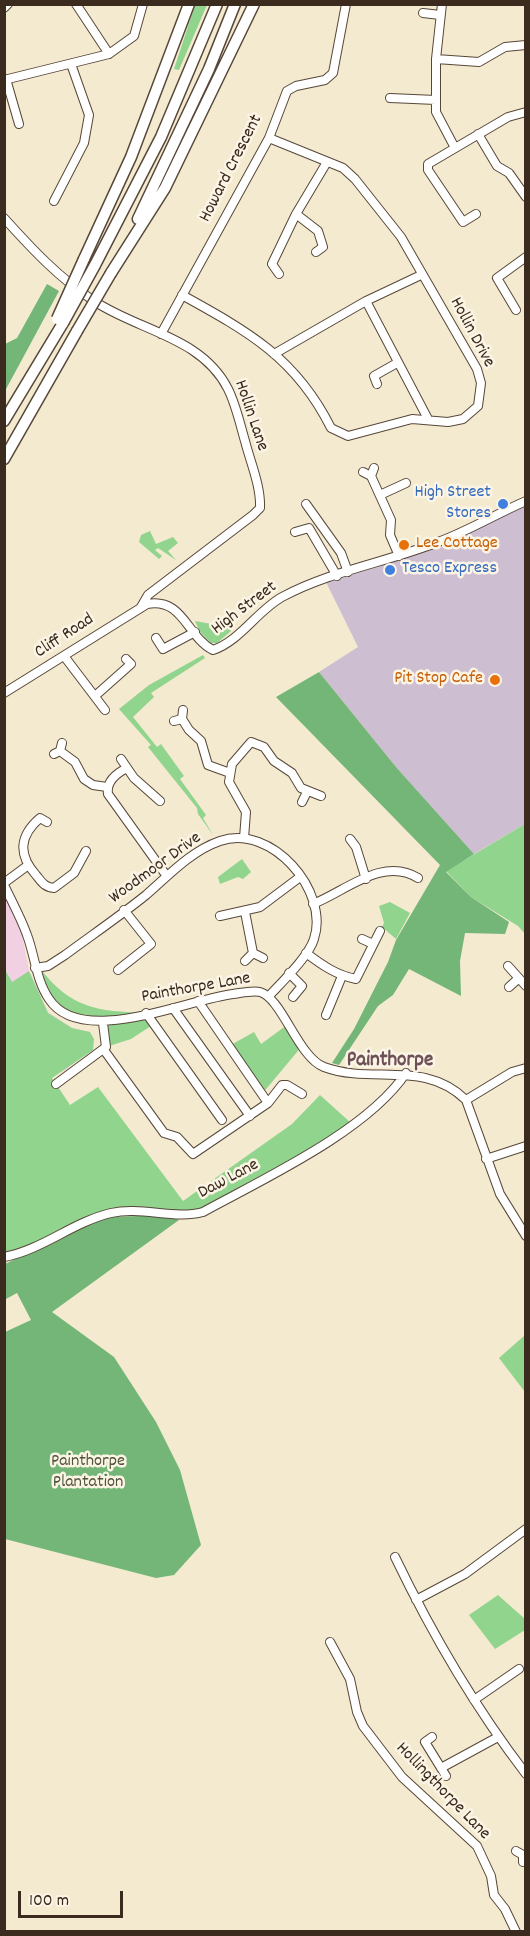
<!DOCTYPE html>
<style>
body{margin:0}
#map{position:relative;width:530px;height:1936px;overflow:hidden;background:#f4ead0;font-family:Dekko,sans-serif}
canvas{display:block}
.frame{position:absolute;inset:0;border:6px solid #3b2a1e;pointer-events:none}
.scale{position:absolute;left:18px;top:1891px;width:105px;height:27px;box-sizing:border-box;border:3px solid #3b2a1e;border-top:0;padding-left:8px;font-size:18px;line-height:21px;white-space:nowrap;color:#3b2a1e;-webkit-text-stroke:4px #fcf5e5;paint-order:stroke}
</style>
<div id="map">
<canvas width="530" height="1936"></canvas>
<div class="frame"></div>
<div class="scale">100 m</div>
</div>
<script>
const ctx = document.querySelector('canvas').getContext('2d');
ctx.lineJoin = 'round';
function fillPath(path, color) {
  ctx.fillStyle = color;
  ctx.fill(path, 'evenodd');
}
function strokePath(path, color, width, dash) {
  ctx.strokeStyle = color;
  ctx.lineWidth = width;
  ctx.lineCap = dash ? 'butt' : 'round';
  ctx.setLineDash(dash || []);
  ctx.stroke(path);
}
function write(font, color, halo, rows, align = 'center') {
  ctx.font = font + ' Dekko,sans-serif';
  ctx.lineWidth = 5;
  ctx.setLineDash([]);
  ctx.textBaseline = 'middle';
  ctx.strokeStyle = halo;
  ctx.fillStyle = color;
  for (const [text, x, y, turn = 0] of rows) {
    ctx.save();
    ctx.translate(x, y);
    ctx.rotate((+turn || 0) * Math.PI / 180);
    ctx.textAlign = isNaN(turn) ? turn : align;
    if (halo) ctx.strokeText(text, 0, 0);
    ctx.fillText(text, 0, 0);
    ctx.restore();
  }
}
fillPath(new Path2D(`
 M4,893L22,935L29,971L48,1012L72,1028L90,1032L94,1046L66,1070L4,1096Z`), '#f1d0e3');
fillPath(new Path2D(`
 M525,501V824L474,854L396,767L319,672L358,647L325,580L399,556Z`), '#cebed1');
fillPath(new Path2D(`
 M195,5H207L179,70L174,69Z
 M150,531L156,544L173,537L178,543L168,551L176,560L158,548L155,550L162,556L159,559L139,542L141,535Z
 M195,621L228,627L231,631L217,643H211L200,632Z
 M203,655L205,658L151,693L154,697L133,717L157,747L161,744L184,776L180,779L206,815L203,818L213,835L198,814L197,808L148,747L151,745L119,709L149,685Z
 M525,824V934L518,926L471,897L446,871Z
 M242,859L251,872L243,879L238,877L220,884L218,877Z
 M390,902L410,913L396,939L382,927L384,923L379,906Z
 M39,967C71,1009 97,1011 146,1013L154,1024L131,1039L106,1047L103,1023L85,1022L48,998Z
 M4,968L12,982L29,971L48,1013L72,1028L90,1032L94,1039L93,1050L52,1078L70,1105L98,1087L183,1201L292,1124L320,1095L351,1123L313,1150L203,1212L113,1213L5,1257Z
 M287,1025L302,1046L262,1094L229,1046L254,1032L261,1044Z
 M525,1335V1392L499,1358Z
 M498,1595L525,1619V1630L495,1649L469,1615Z`), '#90d48d');
fillPath(new Path2D(`
 M47,284L59,291L5,391V344L17,338Z
 M319,672L396,767L474,854L446,872L471,897L509,922L505,934L465,933L460,961L461,996L409,969L393,995L378,1006L339,1065L332,1063L354,1029L388,962L396,940L440,865L276,697Z
 M164,1215L179,1220L52,1312L114,1357L156,1422L180,1470L201,1545L174,1575L156,1578L5,1539V1332L31,1320L17,1293L6,1299L5,1264L77,1229L110,1217Z`), '#74b678');
strokePath(new Path2D(`
 M525,939H526`), '#7abff1', 2);
const minor = new Path2D(`
 M76,4L109,54
 M442,4L436,59V112L455,148
 M4,8L8,4
 M423,13L440,15
 M436,59L479,62L505,47L526,45
 M6,79L19,124
 M4,80L109,54L134,36L143,4
 M390,98L436,100
 M478,134L497,166L509,173L526,197
 M54,201L84,143L89,115L71,64
 M296,214L318,231L323,247L316,252
 M476,214L463,222L428,170V164L508,117L526,112
 M4,218C32,249 59,278 94,301C139,331 202,337 228,389C236,405 240,424 245,441C250,461 261,486 260,508L253,515L148,595L141,607
 M279,274L272,264L296,214L327,162
 M182,295C249,332 296,358 331,428L348,436L412,419L448,422L463,419L478,406L481,383L477,369L401,237L355,179L343,168L269,138
 M366,301L428,419
 M516,310L497,278L526,257
 M161,334L269,138L287,91L296,86L325,80L333,73L346,4
 M274,354L366,301L421,275
 M377,384L374,376L397,363
 M363,472L371,476L374,468
 M371,476L391,520L390,535L399,556
 M380,495L406,483
 M306,504L341,553L348,572
 M295,532L309,528L337,576
 M156,638L163,649L195,632
 M64,656L105,710
 M4,693L147,604C183,597 187,637 213,650C240,641 257,611 282,597C330,571 388,562 438,542C468,531 496,514 526,501
 M95,696L131,664L126,659
 M182,719L189,730L201,741L208,765L230,773
 M174,721L182,719L183,710
 M60,751L75,762L84,779L93,785L107,787
 M54,754L60,751L62,743
 M121,759L134,778L160,801
 M127,768C117,773 106,781 108,794L166,875
 M302,802L307,792
 M47,822L40,818C19,836 18,855 36,875C42,882 44,887 54,888L74,873L86,851
 M244,838L246,812L229,782L232,764L251,742L264,747L274,761L292,773L301,788L321,796
 M350,839L356,847L366,879
 M4,883L27,866
 M4,885C12,902 21,918 27,935C35,956 36,980 49,999C81,1048 185,1000 233,994C241,993 253,990 260,992C282,998 298,1057 324,1067C373,1085 424,1059 466,1100L500,1194L526,1236
 M313,904C346,891 383,856 418,878
 M245,912L253,953
 M220,916L260,907L300,877
 M362,939L373,944
 M306,953C322,965 336,975 356,979L380,931
 M245,961L253,953L263,958
 M508,966L526,986
 M35,968L48,966L65,955C92,935 120,916 146,895C169,875 191,851 220,841C271,823 330,891 314,939C309,956 282,982 269,996
 M118,970L151,944L124,910
 M289,973L302,986L293,997
 M509,987L519,978
 M198,1001L268,1103
 M173,1008L250,1116
 M146,1013L222,1120
 M326,1015L342,976
 M104,1050L164,1133L177,1137L193,1154L268,1103L282,1085H287L302,1094
 M56,1084L106,1047L103,1023
 M466,1100L512,1072L526,1068
 M486,1159L526,1146
 M4,1257C42,1250 73,1222 111,1213C142,1206 174,1220 203,1212C265,1178 367,1131 406,1073
 M395,1557C432,1634 474,1706 526,1774
 M416,1600L465,1574L526,1529
 M330,1642L350,1679L357,1712L363,1726L402,1777L477,1846L491,1876L494,1895L505,1909L516,1932
 M474,1700L519,1669
 M432,1737L425,1742L446,1776
 M441,1768L498,1737
 M516,1851L523,1855V1862`);
const highway = new Path2D(`
 M138,219L209,69L235,4
 M84,259L131,157L189,4
 M95,265L161,137L217,4
 M111,273L165,188L254,4
 M4,421L63,323
 M4,459L77,331`);
strokePath(minor, '#574739', 10);
strokePath(highway, '#574739', 13);
strokePath(minor, '#fff', 8);
strokePath(highway, '#fff', 10);
const highwayBridge = new Path2D(`
 M57,319L84,259
 M63,323L95,265
 M77,331L111,273`);
strokePath(highwayBridge, '#574739', 13, []);
strokePath(highwayBridge, '#fff', 10);
for (const [x, y, r, color] of [
 [503,504,6,"#3f7fe0"],
 [404,545,6,"#e8710a"],
 [390,570,6,"#3f7fe0"],
 [495,680,6,"#e8710a"]
]) {
  const dot = new Path2D();
  dot.arc(x, y, r, 0, 2 * Math.PI);
  ctx.fillStyle = color;
  ctx.fill(dot);
  strokePath(dot, '#fcf5e5', 2);
}
write('18px', '#3b2a1e', '#fcf5e5', [
 ["Howard Crescent",232,169,-63],
 ["Hollin Drive",471,333,62],
 ["Hollin Lane",250,416,71],
 ["High Street",245,609,-37],
 ["Cliff Road",65,637,-33],
 ["Woodmoor Drive",156,869,-36],
 ["Painthorpe Lane",196,989,-10],
 ["Daw Lane",229,1180,-28],
 ["Hollingthorpe Lane",442,1792,46]
]);
write('18px', '#366cbe', '#fcf5e5', [
 ["High Street",491,494],
 ["Stores",491,515],
 ["Tesco Express",402,570,"left"]
], 'right');
write('18px', '#c56008', '#fcf5e5', [
 ["Lee Cottage",416,545],
 ["Pit Stop Cafe",483,680,"right"]
], 'left');
write('18px', '#50543a', '#fcf5e5', [
 ["Painthorpe",88,1463],
 ["Plantation",88,1484]
]);
write('bold 21px', '#6d5157', '#fcf5e5', [
 ["Painthorpe",390,1062]
]);
</script>
